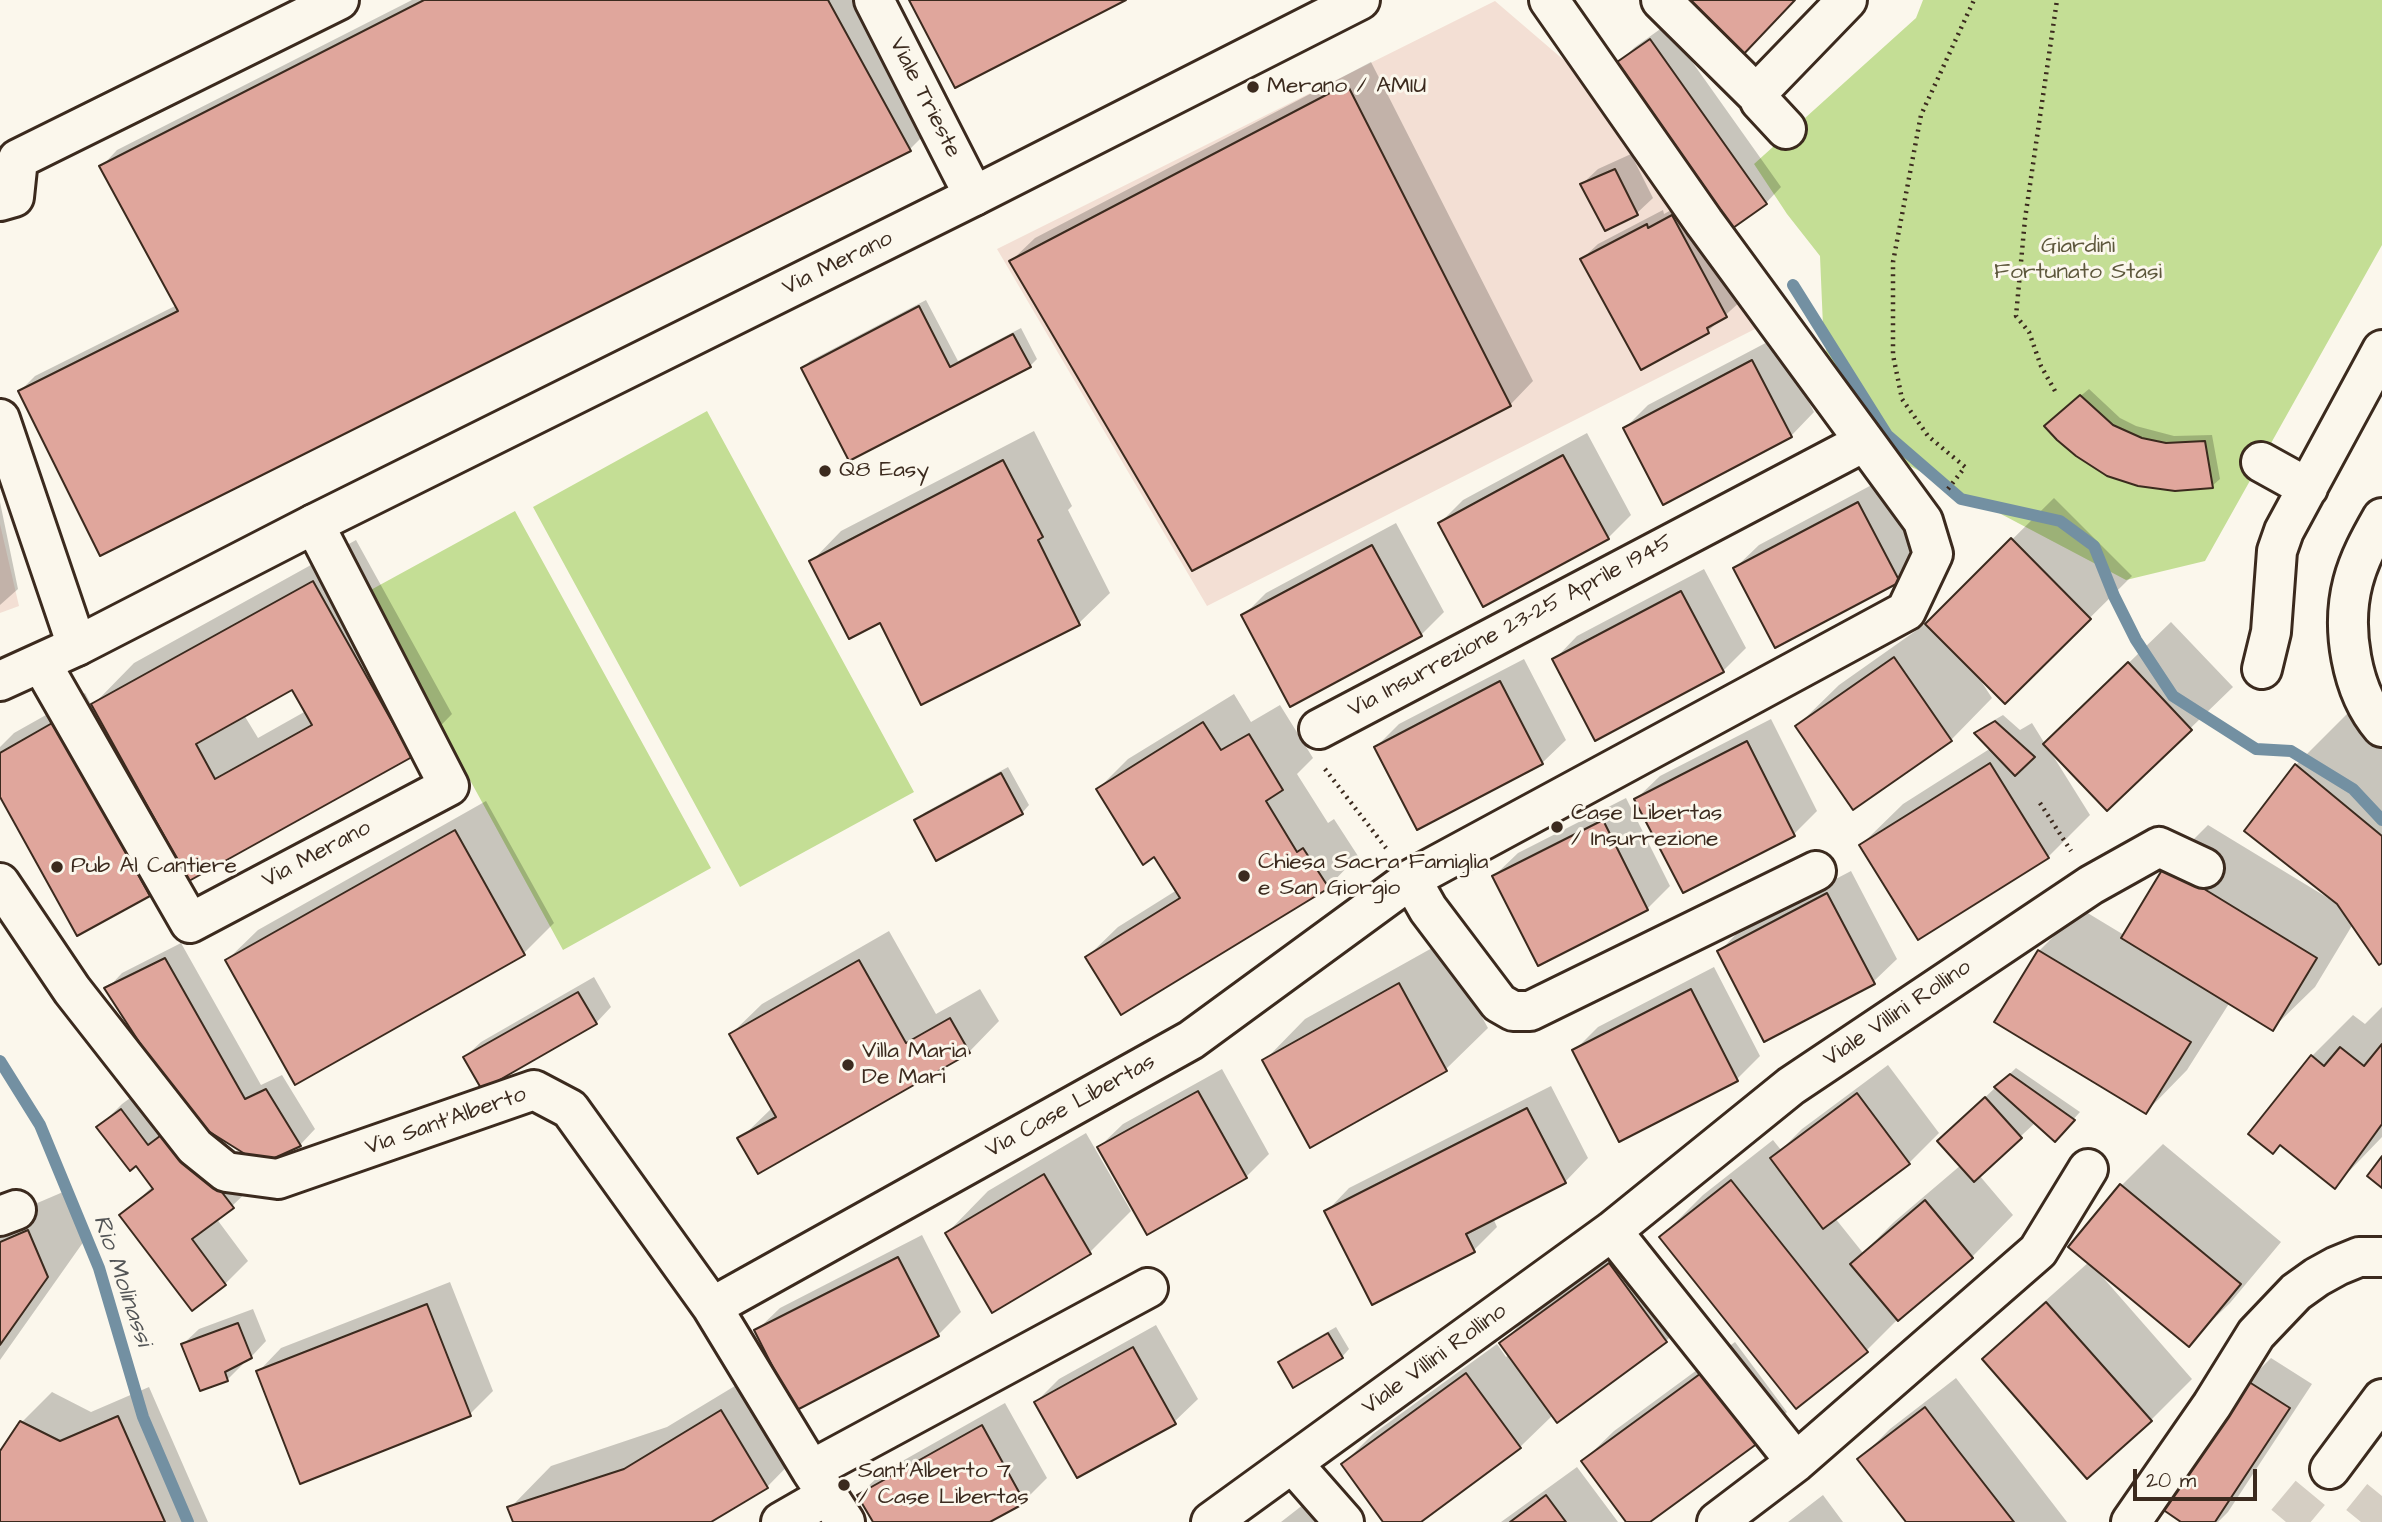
<!DOCTYPE html>
<style>
body{margin:0}
#map{position:relative;width:2382px;height:1522px;overflow:hidden;background:#fbf7ec;font-family:"Architects Daughter",sans-serif}
canvas{display:block}
.scale{position:absolute;left:2133px;top:1469px;width:124px;height:32px;box-sizing:border-box;border:4px solid #3b2a1e;border-top:0;padding-left:9px;font-size:21px;line-height:24px;white-space:nowrap;color:#3b2a1e;-webkit-text-stroke:5px #fbf7ec;paint-order:stroke}
</style>
<div id="map">
<canvas width="2382" height="1522"></canvas>
<div class="scale">20 m</div>
</div>
<script>
const ctx = document.querySelector('canvas').getContext('2d');
ctx.lineJoin = 'round';
function fillPath(path, color) {
  ctx.fillStyle = color;
  ctx.fill(path, 'evenodd');
}
function strokePath(path, color, width, dash) {
  ctx.strokeStyle = color;
  ctx.lineWidth = width;
  ctx.lineCap = dash ? 'butt' : 'round';
  ctx.setLineDash(dash || []);
  ctx.stroke(path);
}
function write(font, color, halo, rows, align = 'center') {
  ctx.font = font + ' "Architects Daughter",sans-serif';
  ctx.lineWidth = 6;
  ctx.setLineDash([]);
  ctx.textBaseline = 'middle';
  ctx.strokeStyle = halo;
  ctx.fillStyle = color;
  for (const [text, x, y, turn = 0] of rows) {
    ctx.save();
    ctx.translate(x, y);
    ctx.rotate((+turn || 0) * Math.PI / 180);
    ctx.textAlign = isNaN(turn) ? turn : align;
    if (halo) ctx.strokeText(text, 0, 0);
    ctx.fillText(text, 0, 0);
    ctx.restore();
  }
}
fillPath(new Path2D(`
 M1495,1L1579,73L1757,328L1207,606L997,249Z
 M0,524L19,606L0,613Z`), '#f3dfd4');
fillPath(new Path2D(`
 M1923,0H2382V245L2205,561L2126,580L1910,466L1861,419L1828,366L1823,326L1820,256L1787,214L1754,164L1916,18Z
 M707,411L914,792L740,887L533,507Z
 M515,511L711,868L563,950L367,592Z`), '#c4de95');
fillPath(new Path2D(`
 M412,0H852L925,134L910,149L20,391L35,376L177,305L102,166L117,150Z
 M1666,25L1781,187L1766,203L1619,62L1635,47Z
 M1371,62L1533,381L1510,405L1011,261L1035,238Z
 M1631,154L1653,198L1637,213L1582,184L1598,169Z
 M1688,201L1742,300L1708,331L1582,259L1598,244L1663,210L1664,214Z
 M926,300L958,361L1021,328L1037,359L1030,366L850,459L803,368L810,361Z
 M1775,338L1814,412L1791,436L1625,428L1648,405Z
 M2089,389L2120,418L2136,426L2174,436L2212,435L2220,479L2212,486L2054,418Z
 M1034,431L1072,506L1068,510L1110,593L1079,623L922,703L880,621L811,562L841,531Z
 M1587,433L1631,515L1608,538L1440,523L1463,500Z
 M1881,480L1922,557L1899,581L1735,568L1759,545Z
 M2054,498L2132,576L2005,702L1977,675L1992,698L1951,740L1797,726L1839,685L1931,620Z
 M0,502L18,589L0,605Z
 M1396,523L1444,612L1421,635L1243,616L1266,593Z
 M356,540L452,714L411,756L181,863L149,894L78,934L0,793V747L14,733L85,693L92,706L134,663ZM293,688L306,711L258,738L244,715Z
 M1704,569L1746,648L1723,671L1554,660L1577,636Z
 M2171,622L2233,687L2107,809L2050,751L2090,815L2048,857L1861,845L1903,804L1991,748L1977,733L1984,726L2003,715L2020,730L2032,723L2045,744Z
 M1524,659L1566,740L1542,763L1376,747L1399,724Z
 M1234,694L1251,722L1280,705L1313,758L1297,774L1328,823L1334,819L1358,856L1328,887L1087,957L1118,927L1177,890L1155,855L1098,789L1128,759Z
 M2349,712L2382,740V960L2353,924L2315,987L2273,1028L2230,1002L2187,1070L2146,1112L2039,951L2081,909L2124,935L2167,866L2208,825L2328,898L2329,896L2296,765Z
 M1771,719L1817,811L1794,834L1683,891L1636,799L1660,776Z
 M1008,767L1029,805L1022,813L916,821L924,813Z
 M1626,798L1670,886L1647,909L1494,876L1518,853Z
 M486,801L554,923L524,953L296,1082L227,960L258,930Z
 M1851,871L1897,959L1873,982L1719,952L1742,928Z
 M889,931L936,1014L980,989L999,1021L969,1052L740,1139L773,1107L731,1034L762,1004Z
 M181,943L261,1085L282,1075L315,1129L300,1145L221,1137L256,1183L232,1206L216,1218L248,1261L225,1284L192,1309L122,1215L153,1186L137,1164L99,1127L122,1104L145,1087L186,1112L107,989L122,973Z
 M1441,943L1488,1028L1446,1069L1310,1145L1264,1061L1305,1019Z
 M1714,967L1760,1056L1737,1079L1574,1051L1598,1027Z
 M594,977L611,1007L596,1023L465,1057L481,1042Z
 M2382,1007V1137L2334,1187L2281,1144L2273,1152L2312,1056L2353,1015L2365,1024Z
 M1888,1065L1939,1133L1909,1163L1835,1218L1863,1253L1894,1222L1961,1165L1939,1141L2016,1068L2080,1112L2062,1132L2036,1122L1979,1175L2013,1215L1972,1257L1901,1316L1866,1351L1661,1237L1703,1195L1773,1140L1781,1150L1802,1129Z
 M1222,1069L1269,1154L1246,1177L1099,1147L1123,1124Z
 M1551,1086L1588,1158L1565,1182L1493,1218L1497,1227L1474,1250L1326,1212L1349,1188Z
 M1086,1133L1131,1211L1090,1252L947,1233L988,1191Z
 M2163,1144L2281,1242L2230,1303L2188,1344L2100,1271L2099,1273L2192,1379L2151,1420L1984,1360L2026,1318L2089,1262L2121,1186Z
 M70,1189L89,1234L0,1360V1219Z
 M1639,1234L1696,1311L1666,1341L1553,1415L1520,1447L1418,1522H1385L1343,1464L1373,1434L1497,1344L1506,1357L1509,1355L1501,1344L1531,1313Z
 M922,1235L961,1312L938,1335L756,1331L780,1308Z
 M450,1282L493,1391L470,1414L258,1372L281,1348Z
 M253,1309L266,1341L251,1357L242,1362L243,1364L227,1380L183,1344L199,1329Z
 M1156,1325L1198,1399L1174,1422L1036,1402L1059,1379Z
 M1336,1327L1349,1349L1342,1357L1280,1363L1287,1355Z
 M1735,1342L1787,1412L1756,1442L1647,1522H1628L1583,1461L1614,1431Z
 M2271,1358L2312,1384L2228,1512L2218,1522H2184L2248,1381Z
 M763,1369L808,1445L767,1487L708,1522H515L510,1508L551,1466L667,1427Z
 M1956,1378L2067,1522H1908L1860,1459L1890,1429Z
 M149,1387L208,1522H0V1454L22,1422L52,1392L91,1412Z
 M1005,1403L1047,1478L1024,1501L986,1522H875L859,1495L883,1472Z
 M1577,1467L1618,1522H1501Z
 M1322,1490L1354,1522H1281Z
 M1823,1495L1843,1522H1788Z`), '#0003');
strokePath(new Path2D(`
 M1793,285L1887,435L1961,499L2060,521L2094,546L2114,596L2136,640L2173,696L2256,749L2291,751L2353,789L2382,820
 M0,1061L40,1125L99,1268L143,1417L188,1522`), '#7390a2', 12);
const building = new Path2D(`
 M424,0H828L911,151L100,556L18,391L178,311L99,166Z
 M909,0H1126L955,88Z
 M1679,0H1795L1740,58Z
 M1650,39L1767,204L1733,228L1617,62Z
 M1347,84L1511,406L1192,571L1009,261Z
 M1615,169L1638,215L1605,231L1580,184Z
 M1672,215L1727,317L1707,328L1709,333L1641,370L1580,259L1647,224L1648,228Z
 M919,306L950,367L1013,334L1031,367L849,461L801,368Z
 M1752,360L1792,437L1663,505L1623,428Z
 M2080,395L2113,425L2142,438L2166,443L2205,441L2213,488L2175,491L2138,486L2107,476L2076,456L2057,440L2044,426Z
 M1563,455L1609,539L1483,607L1438,523Z
 M1003,460L1043,537L1038,540L1080,625L921,705L880,623L849,639L809,561Z
 M1858,502L1900,582L1775,648L1733,568Z
 M2011,538L2091,619L2005,704L1925,624Z
 M1372,545L1422,636L1290,707L1241,615Z
 M313,581L412,757L189,881L91,704ZM292,690L312,725L215,779L196,744Z
 M1681,591L1724,672L1595,741L1552,659Z
 M1894,657L1952,741L1853,810L1795,726Z
 M2128,662L2192,730L2107,811L2043,744Z
 M1500,681L1543,764L1417,830L1374,747Z
 M1995,721L2035,757L2015,776L1974,733Z
 M54,722L150,896L77,936L0,797V753Z
 M1203,722L1221,750L1249,734L1283,790L1266,801L1297,852L1303,848L1329,888L1121,1015L1085,957L1180,898L1154,857L1143,865L1096,789Z
 M1747,741L1795,836L1683,893L1634,799Z
 M1990,763L2049,858L1918,940L1859,845Z
 M2295,764L2382,836V963L2379,965L2337,904L2244,831Z
 M1001,773L1023,814L936,861L914,820Z
 M1603,820L1648,910L1538,966L1492,876Z
 M455,830L525,955L295,1085L225,960Z
 M2165,865L2317,958L2273,1031L2121,938Z
 M1827,893L1875,984L1764,1042L1717,951Z
 M2038,950L2191,1042L2146,1114L1994,1022Z
 M165,958L245,1099L266,1089L301,1146L261,1164L189,1119L104,988Z
 M859,960L906,1043L950,1018L970,1053L758,1174L737,1138L776,1117L729,1034Z
 M1399,983L1447,1071L1310,1148L1262,1060Z
 M1691,989L1738,1081L1619,1142L1572,1050Z
 M578,992L597,1024L482,1090L463,1057Z
 M2382,1044V1124L2335,1189L2280,1145L2273,1154L2248,1134L2311,1055L2324,1066L2340,1047L2364,1066Z
 M2010,1074L2075,1120L2055,1142L1994,1087Z
 M1198,1091L1247,1178L1147,1235L1097,1147Z
 M1857,1093L1910,1164L1823,1229L1770,1158Z
 M1985,1097L2022,1138L1974,1182L1937,1141Z
 M1527,1108L1566,1183L1466,1234L1475,1252L1372,1305L1324,1211Z
 M121,1109L148,1145L172,1127L234,1208L192,1239L226,1285L192,1311L119,1215L153,1189L136,1166L130,1171L96,1127Z
 M2382,1156V1188L2367,1176Z
 M1044,1174L1091,1254L992,1313L945,1233Z
 M1731,1180L1868,1352L1796,1409L1659,1237Z
 M2120,1184L2241,1284L2189,1347L2068,1247Z
 M1925,1200L1973,1258L1898,1321L1850,1264Z
 M28,1230L48,1277L0,1345V1242Z
 M898,1257L939,1336L795,1411L754,1330Z
 M1609,1263L1667,1342L1557,1423L1499,1343Z
 M2046,1302L2152,1421L2087,1479L1982,1359Z
 M427,1304L471,1416L300,1484L256,1371Z
 M238,1323L252,1358L225,1372L228,1381L200,1391L181,1344Z
 M1328,1333L1343,1358L1293,1388L1278,1362Z
 M1133,1347L1176,1424L1077,1478L1034,1402Z
 M1704,1371L1758,1443L1650,1522H1626L1581,1461Z
 M1466,1373L1521,1448L1421,1522H1383L1341,1464Z
 M2246,1380L2290,1408L2215,1522H2181L2162,1509Z
 M1925,1407L1957,1449L2014,1522H1906L1857,1459Z
 M721,1410L768,1488L711,1522H513L507,1507L624,1469Z
 M118,1416L165,1522H0V1451L20,1421L60,1441Z
 M982,1425L1025,1503L990,1522H873L857,1495Z
 M1546,1495L1566,1522H1510Z`);
fillPath(building, '#e0a69c');
strokePath(building, '#3b2a1e', 2);
strokePath(new Path2D(`
 M2286,1522L2330,1469
 M2361,1522L2382,1496`), '#d5cec3', 38, [38, 19]);
const minor = new Path2D(`
 M874,0L974,196
 M1661,0L1758,96
 M1786,129L1760,101L1758,96L1759,91L1847,0
 M0,201L14,197L18,159L339,0
 M0,419L77,646
 M2261,462L2308,488
 M2382,518C2370,539 2359,559 2353,582C2341,628 2351,691 2382,727
 M41,663L190,923L449,786L314,524
 M2262,669L2271,632L2277,551L2284,531L2382,350
 M1319,729L1864,442
 M1411,879L1428,909L1499,1003L1513,1011H1530L1816,871
 M0,883L72,990L195,1147L226,1172L278,1179L534,1090L570,1109L712,1307L811,1470L845,1522
 M0,1216L16,1210
 M1612,1231L1796,1462
 M712,1307L1191,1040L1411,879L1906,611L1933,554L1923,521L1704,222L1549,0
 M1293,1464L1344,1522
 M811,1470L1148,1288
 M781,1522L828,1495
 M1211,1522L1612,1231L1791,1086L2091,885L2159,847L2204,868
 M1717,1522L1796,1462L2038,1251L2088,1169
 M2131,1522L2212,1405L2256,1334L2296,1292L2317,1277L2337,1266L2359,1257H2382`);
const major = new Path2D(`
 M0,681L77,646L314,524L974,196L1360,0`);
const highway = new Path2D(`
 M2330,1469L2382,1399`);
strokePath(minor, '#3b2a1e', 44);
strokePath(major, '#3b2a1e', 44);
strokePath(highway, '#3b2a1e', 44);
strokePath(new Path2D(`
 M2055,391L2041,366L2029,332L2016,316L2025,219L2057,0
 M1948,489L1965,467L1928,436L1902,399L1893,355V262L1921,115L1974,0
 M1325,769L1386,848
 M2040,803L2071,851`), '#3b2a1e', 4.5, [2, 5]);
strokePath(minor, '#fbf7ec', 38);
strokePath(major, '#fbf7ec', 38);
strokePath(highway, '#fbf7ec', 38);
for (const [x, y, r, color] of [
 [1253,87,7,"#3b2a1e"],
 [825,471,7,"#3b2a1e"],
 [1557,827,7,"#3b2a1e"],
 [57,867,7,"#3b2a1e"],
 [1244,876,7,"#3b2a1e"],
 [848,1065,7,"#3b2a1e"],
 [844,1485,7,"#3b2a1e"]
]) {
  const dot = new Path2D();
  dot.arc(x, y, r, 0, 2 * Math.PI);
  ctx.fillStyle = color;
  ctx.fill(dot);
  strokePath(dot, '#fbf7ec', 2.5);
}
write('23px', '#3b2a1e', '#fbf7ec', [
 ["Merano / AMIU",1267,87],
 ["Q8 Easy",839,471],
 ["Case Libertas",1571,814],
 ["/ Insurrezione",1571,840],
 ["Chiesa Sacra Famiglia",1258,863],
 ["e San Giorgio",1258,889],
 ["Pub Al Cantiere",71,867],
 ["Villa Maria",862,1052],
 ["De Mari",862,1078],
 ["Sant'Alberto 7",858,1472],
 ["/ Case Libertas",858,1498]
], 'left');
write('23px', '#3b2a1e', '#fbf7ec', [
 ["Viale Trieste",924,98,63],
 ["Via Merano",838,264,-26],
 ["Via Insurrezione 23-25 Aprile 1945",1511,627,-28],
 ["Via Merano",317,855,-28],
 ["Viale Villini Rollino",1898,1014,-34],
 ["Via Case Libertas",1071,1107,-29],
 ["Via Sant'Alberto",446,1122,-19],
 ["Viale Villini Rollino",1435,1360,-36]
]);
write('23px', '#5d573c', '#fbf7ec', [
 ["Giardini",2078,247],
 ["Fortunato Stasi",2078,273]
]);
write('italic 24px', '#525455', '#fbf7ec', [
 ["Rio Molinassi",121,1281,71]
]);
</script>
